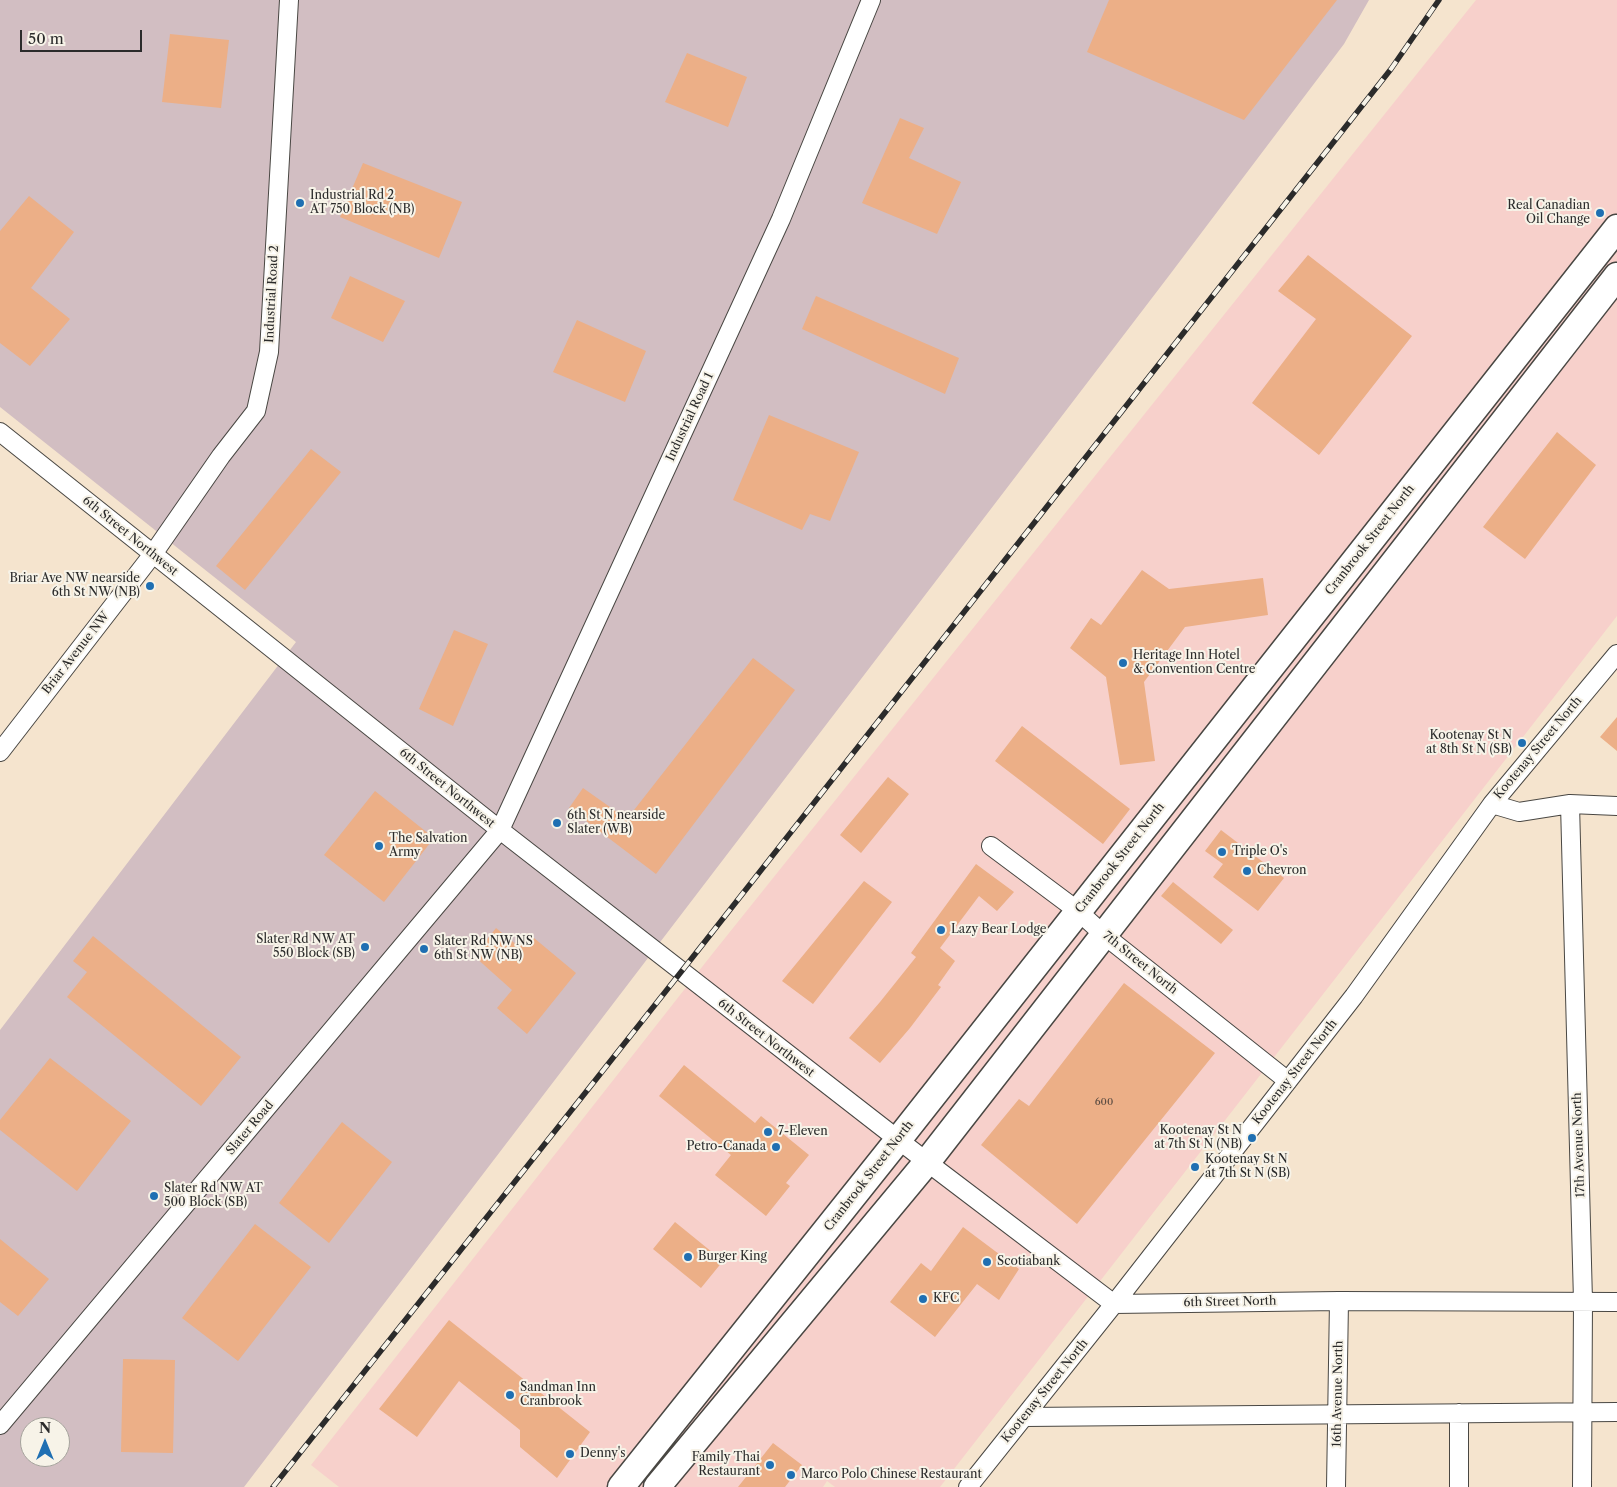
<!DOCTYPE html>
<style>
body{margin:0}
#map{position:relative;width:1617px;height:1487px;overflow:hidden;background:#f5e4ce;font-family:"Libre Caslon Text",serif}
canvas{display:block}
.north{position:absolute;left:20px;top:1417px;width:50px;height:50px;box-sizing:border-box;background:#f7f3e8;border:1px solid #a5a39c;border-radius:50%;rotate:0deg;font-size:14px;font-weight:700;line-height:20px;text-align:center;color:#2b2b2b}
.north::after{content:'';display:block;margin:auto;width:18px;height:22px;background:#1f6fb2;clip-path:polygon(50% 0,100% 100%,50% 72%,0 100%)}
.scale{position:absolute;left:20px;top:30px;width:122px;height:22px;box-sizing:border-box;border:2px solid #2b2b2b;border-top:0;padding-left:6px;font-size:15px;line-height:18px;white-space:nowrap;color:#2b2b2b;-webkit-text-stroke:4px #f7f3e8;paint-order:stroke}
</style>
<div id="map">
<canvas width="1617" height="1487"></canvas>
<div class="north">N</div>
<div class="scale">50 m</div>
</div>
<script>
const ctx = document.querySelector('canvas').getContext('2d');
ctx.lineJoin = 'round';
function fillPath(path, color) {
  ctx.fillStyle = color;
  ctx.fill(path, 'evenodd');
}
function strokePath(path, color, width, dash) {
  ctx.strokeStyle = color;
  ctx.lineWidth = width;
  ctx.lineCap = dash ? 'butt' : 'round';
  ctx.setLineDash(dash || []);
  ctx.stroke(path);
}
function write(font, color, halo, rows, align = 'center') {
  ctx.font = font + ' "Libre Caslon Text",serif';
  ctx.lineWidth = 4;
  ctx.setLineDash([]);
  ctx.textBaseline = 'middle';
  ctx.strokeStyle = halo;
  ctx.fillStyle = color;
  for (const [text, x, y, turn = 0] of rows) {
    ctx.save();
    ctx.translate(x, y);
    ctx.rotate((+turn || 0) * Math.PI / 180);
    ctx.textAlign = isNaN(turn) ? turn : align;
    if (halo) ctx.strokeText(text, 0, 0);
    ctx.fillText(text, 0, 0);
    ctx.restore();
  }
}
fillPath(new Path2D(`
 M1476,0H1617V616L940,1487H835L827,1481L823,1487H339L311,1465L713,953Z`), '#f7d0cb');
fillPath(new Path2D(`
 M0,0H1369L1344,44L1168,277L244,1487H0V1030L296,642L0,407ZM30,1427H60V1457H30Z`), '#d2bec2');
fillPath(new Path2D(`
 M1109,0H1337L1244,120L1087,52Z
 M170,34L229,40L221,108L162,102Z
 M687,53L747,77L728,127L665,102Z
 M900,118L924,128L909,158L961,182L937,234L862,203Z
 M363,163L462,202L439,258L340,217Z
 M29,196L74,232L31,288L70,319L30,366L0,343V231Z
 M1308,255L1412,336L1319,455L1252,403L1316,319L1278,291Z
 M350,276L405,301L383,342L331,318Z
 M816,296L959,358L945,394L802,329Z
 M577,320L646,351L625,402L553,372Z
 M769,415L859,452L830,521L810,514L802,530L733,500Z
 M1557,432L1596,465L1525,559L1483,527Z
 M311,449L341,472L245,590L216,566Z
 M1142,570L1169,589L1263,578L1268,615L1185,627L1144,682L1155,761L1120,765L1106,677L1070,648L1091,618L1101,625Z
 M454,630L488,644L453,726L419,709Z
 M753,658L795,690L656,874L569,808L583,788L627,819Z
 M1617,717V751L1600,737Z
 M1022,726L1130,809L1103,844L995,761Z
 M888,777L909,794L861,853L840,835Z
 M375,791L434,838L384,902L324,855Z
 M1221,830L1284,878L1258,911L1213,877L1223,864L1205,851Z
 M976,864L1014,892L997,911L979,896L940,948L955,961L938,985L941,987L910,1028L880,1063L849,1038L880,1002L916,957L911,953Z
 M864,881L892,902L813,1004L782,981Z
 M1173,882L1233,930L1221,944L1161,896Z
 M496,928L518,946L528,933L576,973L527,1034L497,1008L512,990L474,956Z
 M93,936L241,1057L201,1106L67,997L87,972L73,961Z
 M1124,983L1215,1053L1077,1224L981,1145L1019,1099L1029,1106Z
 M50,1058L131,1121L77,1191L0,1130V1120Z
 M684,1065L755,1123L761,1116L809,1155L786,1183L790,1186L766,1216L715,1175L731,1155L659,1096Z
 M342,1122L392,1162L329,1243L279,1203Z
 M675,1222L723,1261L701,1288L653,1249Z
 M255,1224L311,1267L238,1361L182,1318Z
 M963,1227L1019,1269L999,1300L977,1284L935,1337L890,1302L921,1263L931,1271Z
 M0,1239L49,1279L18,1316L0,1302Z
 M449,1320L590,1432L557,1478L520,1447V1430L459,1381L417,1437L379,1409Z
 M123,1359L175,1360L173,1453L121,1452Z
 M773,1443L802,1465L785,1487H738Z`), '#ecaf87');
const minor = new Path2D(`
 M0,432L500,830L927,1162L1114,1304L1339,1301L1617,1302
 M0,752L153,554L221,456L256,411L269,352L289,0
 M1492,804L1519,812L1570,804L1617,806
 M1570,804L1583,1301L1582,1487
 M991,846L1078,911L1104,935L1288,1081
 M1024,1417L1617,1412
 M0,1425L500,830L781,219L871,0
 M968,1487L1114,1304L1354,996L1492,804L1617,654
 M1336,1487L1339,1301
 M1459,1487V1413`);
const highway = new Path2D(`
 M621,1487L898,1140L1617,228
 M657,1487L927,1162L1617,276`);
strokePath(minor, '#494743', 20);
strokePath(highway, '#494743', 29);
strokePath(minor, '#fff', 18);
strokePath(highway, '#fff', 26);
const rail = new Path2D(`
 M273,1487L681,972L1391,69L1439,0`);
strokePath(rail, '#2b2b2b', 5.5);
strokePath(rail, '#f7f3e8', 4, [11]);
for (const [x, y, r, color] of [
 [300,203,5,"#1f6fb2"],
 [1600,213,5,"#1f6fb2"],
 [150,586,5,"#1f6fb2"],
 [1123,663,5,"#1f6fb2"],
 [1522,743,5,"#1f6fb2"],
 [557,823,5,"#1f6fb2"],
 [379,846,5,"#1f6fb2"],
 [1222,852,5,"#1f6fb2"],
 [1247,871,5,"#1f6fb2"],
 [941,930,5,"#1f6fb2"],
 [365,947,5,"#1f6fb2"],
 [424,949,5,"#1f6fb2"],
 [768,1132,5,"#1f6fb2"],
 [1252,1138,5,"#1f6fb2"],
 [776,1147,5,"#1f6fb2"],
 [1195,1167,5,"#1f6fb2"],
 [154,1196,5,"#1f6fb2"],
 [688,1257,5,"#1f6fb2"],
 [987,1262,5,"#1f6fb2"],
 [923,1299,5,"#1f6fb2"],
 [510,1395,5,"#1f6fb2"],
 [570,1454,5,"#1f6fb2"],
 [770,1465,5,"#1f6fb2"],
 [791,1475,5,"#1f6fb2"]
]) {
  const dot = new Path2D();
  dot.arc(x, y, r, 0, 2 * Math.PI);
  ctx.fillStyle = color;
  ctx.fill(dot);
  strokePath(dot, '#f7f3e8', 2);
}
write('10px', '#5b4c42', null, [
 ["600",1104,1102]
]);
write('12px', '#2b2b2b', '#f7f3e8', [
 ["Industrial Rd 2",310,196],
 ["AT 750 Block (NB)",310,210],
 ["Real Canadian",1590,206,"right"],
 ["Oil Change",1590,220,"right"],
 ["Briar Ave NW nearside",140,579,"right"],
 ["6th St NW (NB)",140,593,"right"],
 ["Heritage Inn Hotel",1133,656],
 ["& Convention Centre",1133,670],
 ["Kootenay St N",1512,736,"right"],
 ["at 8th St N (SB)",1512,750,"right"],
 ["6th St N nearside",567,816],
 ["Slater (WB)",567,830],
 ["The Salvation",389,839],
 ["Army",389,853],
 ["Triple O's",1232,852],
 ["Chevron",1257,871],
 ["Lazy Bear Lodge",951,930],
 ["Slater Rd NW AT",355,940,"right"],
 ["550 Block (SB)",355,954,"right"],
 ["Slater Rd NW NS",434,942],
 ["6th St NW (NB)",434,956],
 ["Kootenay St N",1242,1131,"right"],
 ["at 7th St N (NB)",1242,1145,"right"],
 ["7-Eleven",778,1132],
 ["Petro-Canada",766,1147,"right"],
 ["Kootenay St N",1205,1160],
 ["at 7th St N (SB)",1205,1174],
 ["Slater Rd NW AT",164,1189],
 ["500 Block (SB)",164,1203],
 ["Burger King",698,1257],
 ["Scotiabank",997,1262],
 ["KFC",933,1299],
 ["Sandman Inn",520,1388],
 ["Cranbrook",520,1402],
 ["Denny's",580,1454],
 ["Family Thai",760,1458,"right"],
 ["Restaurant",760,1472,"right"],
 ["Marco Polo Chinese Restaurant",801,1475]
], 'left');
write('12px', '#2b2b2b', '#f7f3e8', [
 ["Industrial Road 2",272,294,-87],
 ["Industrial Road 1",690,417,-65],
 ["6th Street Northwest",130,536,39],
 ["Cranbrook Street North",1370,540,-52],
 ["Briar Avenue NW",76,653,-52],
 ["Kootenay Street North",1538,748,-50],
 ["6th Street Northwest",447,788,39],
 ["Cranbrook Street North",1120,858,-52],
 ["7th Street North",1140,963,39],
 ["6th Street Northwest",766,1038,38],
 ["Kootenay Street North",1295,1072,-52],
 ["Slater Road",250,1128,-50],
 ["17th Avenue North",1579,1145,-92],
 ["Cranbrook Street North",869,1176,-52],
 ["6th Street North",1230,1302,-1],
 ["Kootenay Street North",1045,1391,-51],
 ["16th Avenue North",1338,1394,-89]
]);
</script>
